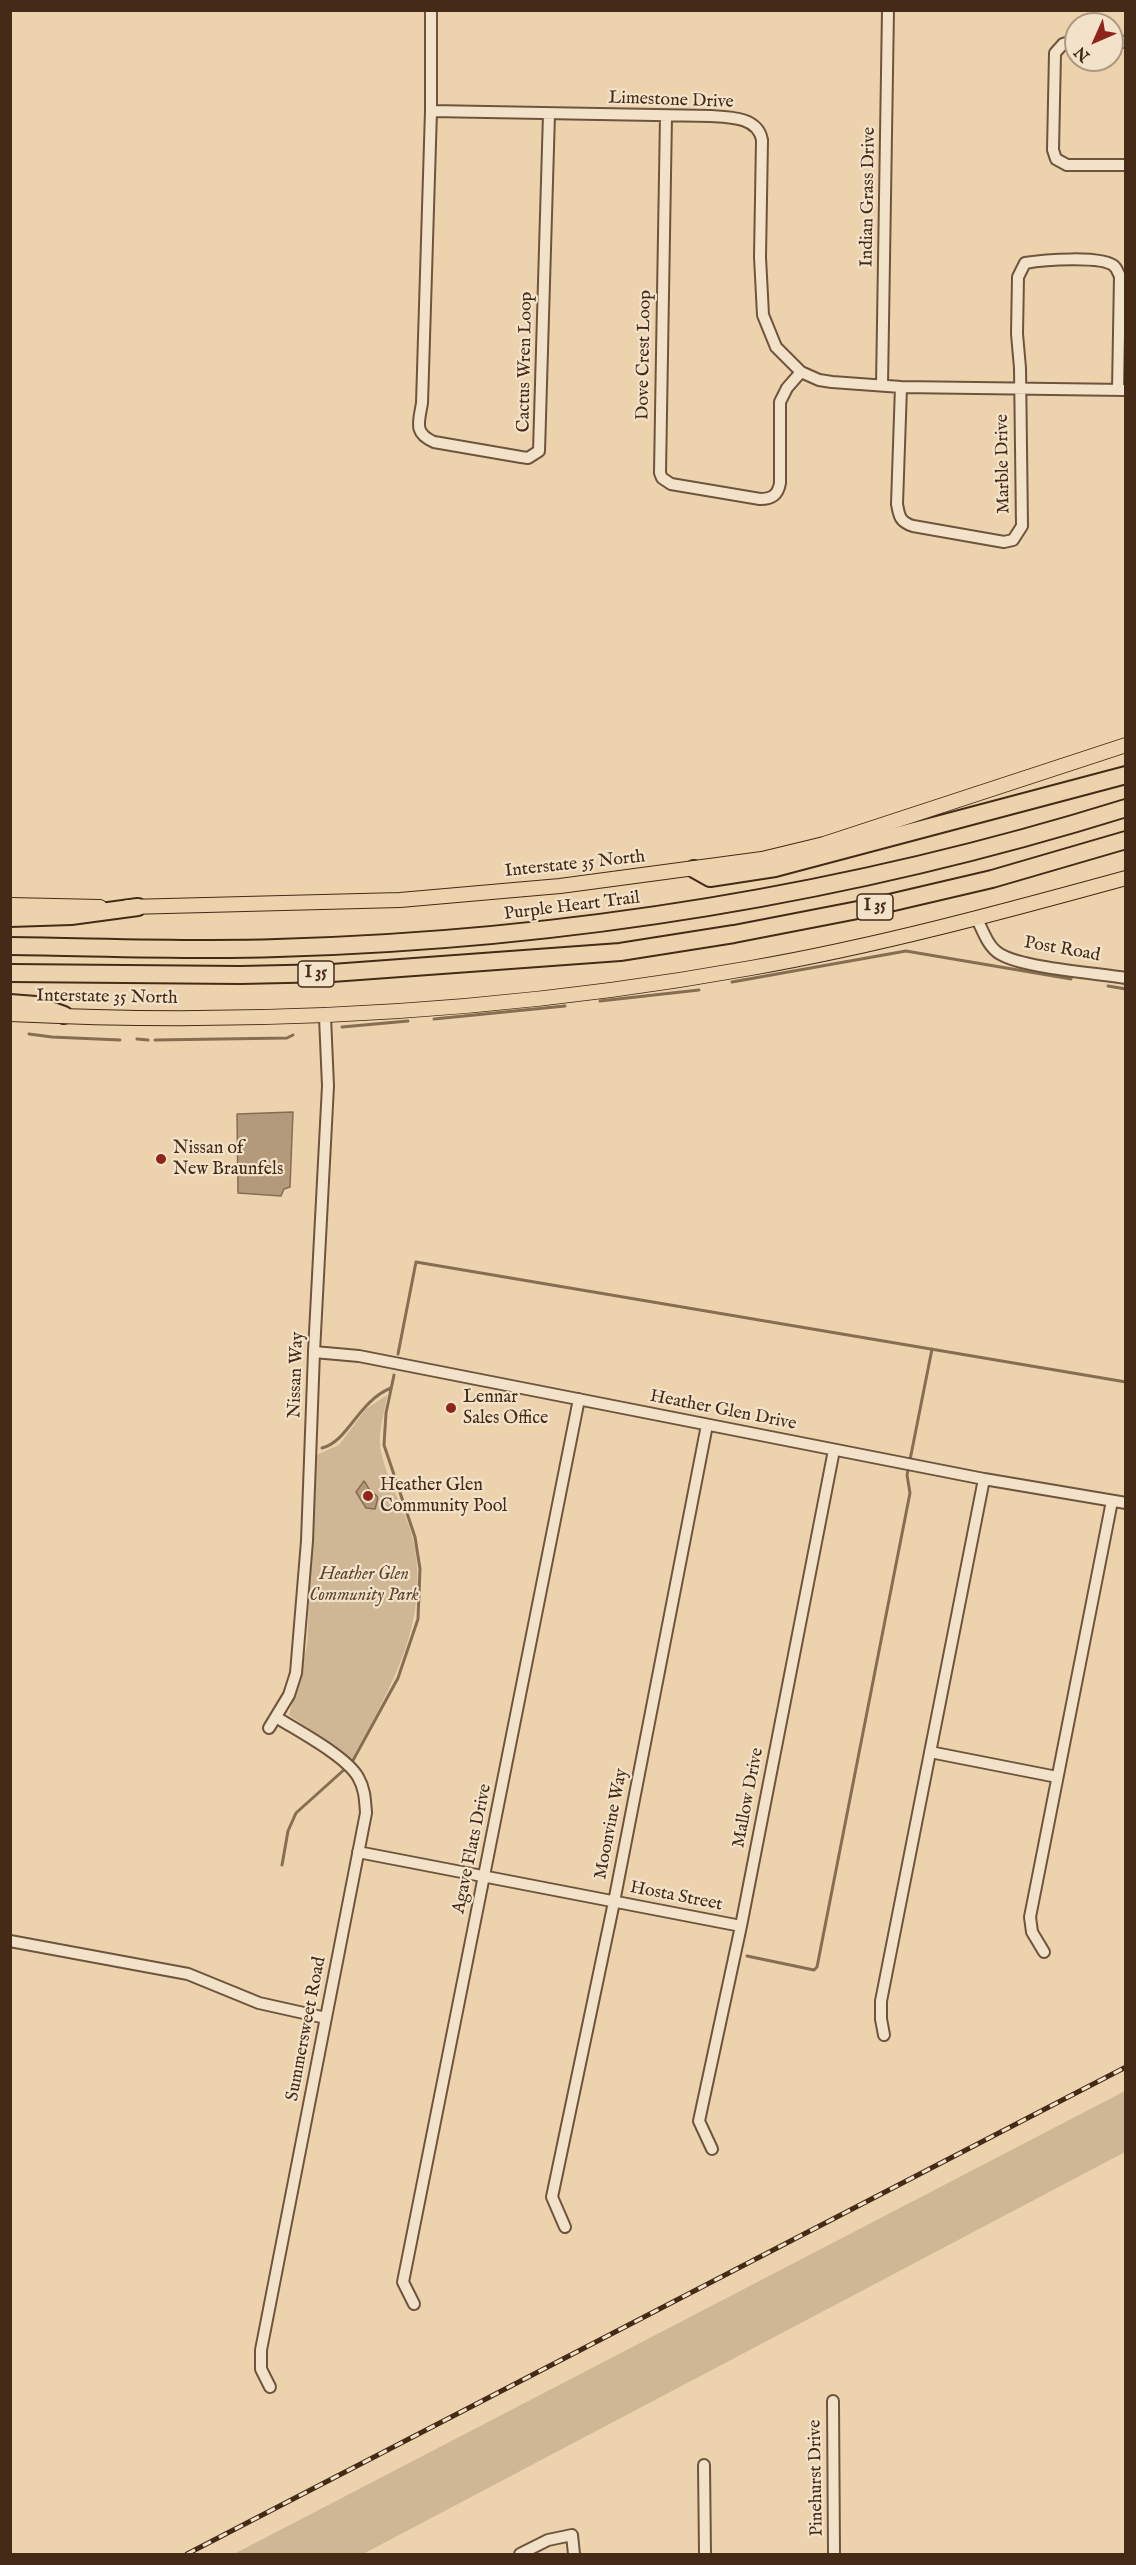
<!DOCTYPE html>
<style>
body{margin:0}
#map{position:relative;width:1136px;height:2565px;overflow:hidden;background:#ecd3ad;font-family:"IM FELL English",serif}
canvas{display:block}
.frame{position:absolute;inset:0;border:12px solid #442a17;pointer-events:none}
.north{position:absolute;left:1064px;top:12px;width:60px;height:60px;box-sizing:border-box;background:#f3e2ca;border:2px solid #ad9882;border-radius:50%;rotate:225deg;font-size:16px;font-weight:700;line-height:24px;text-align:center;color:#442a17}
.north::after{content:'';display:block;margin:auto;width:21px;height:27px;background:#8f2418;clip-path:polygon(50% 0,100% 100%,50% 72%,0 100%)}
</style>
<div id="map">
<canvas width="1136" height="2565"></canvas>
<div class="frame"></div>
<div class="north">N</div>
</div>
<script>
const ctx = document.querySelector('canvas').getContext('2d');
ctx.lineJoin = 'round';
function fillPath(path, color) {
  ctx.fillStyle = color;
  ctx.fill(path, 'evenodd');
}
function strokePath(path, color, width, dash) {
  ctx.strokeStyle = color;
  ctx.lineWidth = width;
  ctx.lineCap = dash ? 'butt' : 'round';
  ctx.setLineDash(dash || []);
  ctx.stroke(path);
}
function write(font, color, halo, rows, align = 'center') {
  ctx.font = font + ' "IM FELL English",serif';
  ctx.lineWidth = 4.5;
  ctx.setLineDash([]);
  ctx.textBaseline = 'middle';
  ctx.strokeStyle = halo;
  ctx.fillStyle = color;
  for (const [text, x, y, turn = 0] of rows) {
    ctx.save();
    ctx.translate(x, y);
    ctx.rotate((+turn || 0) * Math.PI / 180);
    ctx.textAlign = isNaN(turn) ? turn : align;
    if (halo) ctx.strokeText(text, 0, 0);
    ctx.fillText(text, 0, 0);
    ctx.restore();
  }
}
fillPath(new Path2D(`
 M387,1395C385,1410 379,1429 380,1444C383,1474 404,1506 412,1535C433,1620 390,1688 352,1759L289,1715L307,1646L316,1455L339,1445L366,1409Z
 M1125,2091V2152L363,2554H234Z`), '#cfb694');
const water = new Path2D(`
 M293,1112L290,1187L284,1189L281,1196L238,1193L237,1114Z
 M364,1481C366,1483 367,1486 369,1489C378,1499 380,1492 375,1509L366,1508L356,1492Z`);
fillPath(water, '#b39a7a');
strokePath(water, '#876d52', 1.5);
strokePath(new Path2D(`
 M732,982L906,951L1071,979
 M1108,986L1126,989
 M600,1001L699,990
 M434,1019L565,1006
 M342,1027L408,1021
 M29,1034L52,1037L120,1040
 M137,1039L148,1040
 M155,1040L287,1038L293,1035
 M398,1354L416,1262L1126,1382
 M322,1448C348,1442 358,1401 391,1388
 M351,1764L398,1678L418,1619L420,1569L415,1537L384,1445L386,1413L394,1375
 M282,1865L288,1831L296,1813L346,1768
 M747,1956L814,1970L817,1967L910,1493L907,1475L932,1349`), '#876d52', 3);
const minor = new Path2D(`
 M431,10V111L422,403C419,422 413,433 434,442L521,457L528,458L539,451L549,114
 M1076,40L1063,44L1055,53L1053,150L1056,159L1067,165H1126
 M1112,41L1126,42
 M431,111L711,116C730,117 758,117 762,140L760,257L763,315L776,347L801,372L819,380L832,382L901,387L1126,390
 M666,116L660,473L662,478L671,484L760,499C772,499 778,495 780,483V402L787,388L801,372
 M882,385L888,10
 M901,387L897,504C899,516 900,522 913,526L1004,542L1013,540L1022,526L1020,368L1017,334L1018,277L1025,263C1042,260 1104,255 1115,267C1117,269 1118,273 1120,276L1118,390
 M977,919C983,931 988,947 1000,954C1023,968 1096,973 1126,978
 M314,1352L359,1356L984,1479L1126,1503
 M269,1728L289,1695L296,1673L307,1541L314,1352L328,1086L325,1017
 M930,1752L1057,1777
 M358,1852L741,1926
 M10,1941L188,1974L259,2003L326,2018
 M1044,1952L1032,1932L1030,1917L1112,1501
 M884,2035L881,2019V2001L984,1479
 M712,2149L699,2121L741,1926L834,1450
 M565,2227L552,2197L614,1902L707,1425
 M414,2304L403,2282L579,1399
 M270,2387L261,2369V2350L366,1813C365,1800 365,1789 358,1777C346,1756 298,1731 276,1717
 M833,2401L834,2554
 M704,2465L705,2554
 M520,2554L548,2540L572,2535L574,2554`);
const major = new Path2D(`
 M10,905L100,907
 M128,907L400,900L560,886L762,859L824,844L1126,745
 M10,1014C257,1026 507,1012 751,968C877,946 1002,912 1126,878`);
const highway = new Path2D(`
 M694,869L710,878L775,868L1126,775
 M10,918L71,916L138,907
 M10,946C99,947 188,951 277,948C566,940 850,894 1126,808
 M10,973L240,975L332,973L620,952L734,934L868,908L992,879L1126,840
 M10,1003L36,1005L64,1015`);
strokePath(minor, '#6e543c', 14);
strokePath(major, '#442a17', 16);
strokePath(highway, '#442a17', 20);
strokePath(minor, '#f3e2ca', 10);
strokePath(major, '#ecd3ad', 14);
strokePath(highway, '#ecd3ad', 16);
const rail = new Path2D(`
 M187,2554L1126,2067`);
strokePath(rail, '#442a17', 5);
strokePath(rail, '#f3e2ca', 3, [9]);
for (const [x, y, r, color] of [
 [161,1159,6,"#8f2418"],
 [451,1408,6,"#8f2418"],
 [368,1496,6,"#8f2418"]
]) {
  const dot = new Path2D();
  dot.arc(x, y, r, 0, 2 * Math.PI);
  ctx.fillStyle = color;
  ctx.fill(dot);
  strokePath(dot, '#f3e2ca', 2);
}
for (const [x, y, w] of [
 [875,907,36],
 [316,974,36]
]) {
  const box = new Path2D();
  box.roundRect(x - w / 2, y - 13, w, 26, 4.5);
  ctx.fillStyle = '#f3e2ca';
  ctx.fill(box);
  strokePath(box, '#442a17', 1.5);
}
write('bold 16px', '#442a17', null, [
 ["I 35",875,907],
 ["I 35",316,974]
]);
write('18px', '#442a17', '#f3e2ca', [
 ["Limestone Drive",671,101,2],
 ["Indian Grass Drive",869,197,-89],
 ["Dove Crest Loop",645,355,-89],
 ["Cactus Wren Loop",526,362,-89],
 ["Marble Drive",1004,464,-91],
 ["Interstate 35 North",575,865,-6],
 ["Purple Heart Trail",572,907,-7],
 ["Post Road",1062,950,10],
 ["Interstate 35 North",107,998,1],
 ["Nissan Way",297,1375,-88],
 ["Heather Glen Drive",723,1411,11],
 ["Mallow Drive",749,1798,-79],
 ["Moonvine Way",612,1824,-79],
 ["Agave Flats Drive",473,1849,-78],
 ["Hosta Street",676,1897,11],
 ["Summersweet Road",307,2029,-79],
 ["Pinehurst Drive",817,2478,-91]
]);
write('18px', '#442a17', '#f3e2ca', [
 ["Nissan of",173,1149],
 ["New Braunfels",173,1170],
 ["Lennar",463,1398],
 ["Sales Office",463,1419],
 ["Heather Glen",380,1486],
 ["Community Pool",380,1507]
], 'left');
write('italic 18px', '#604630', '#f3e2ca', [
 ["Heather Glen",364,1575],
 ["Community Park",364,1596]
]);
</script>
